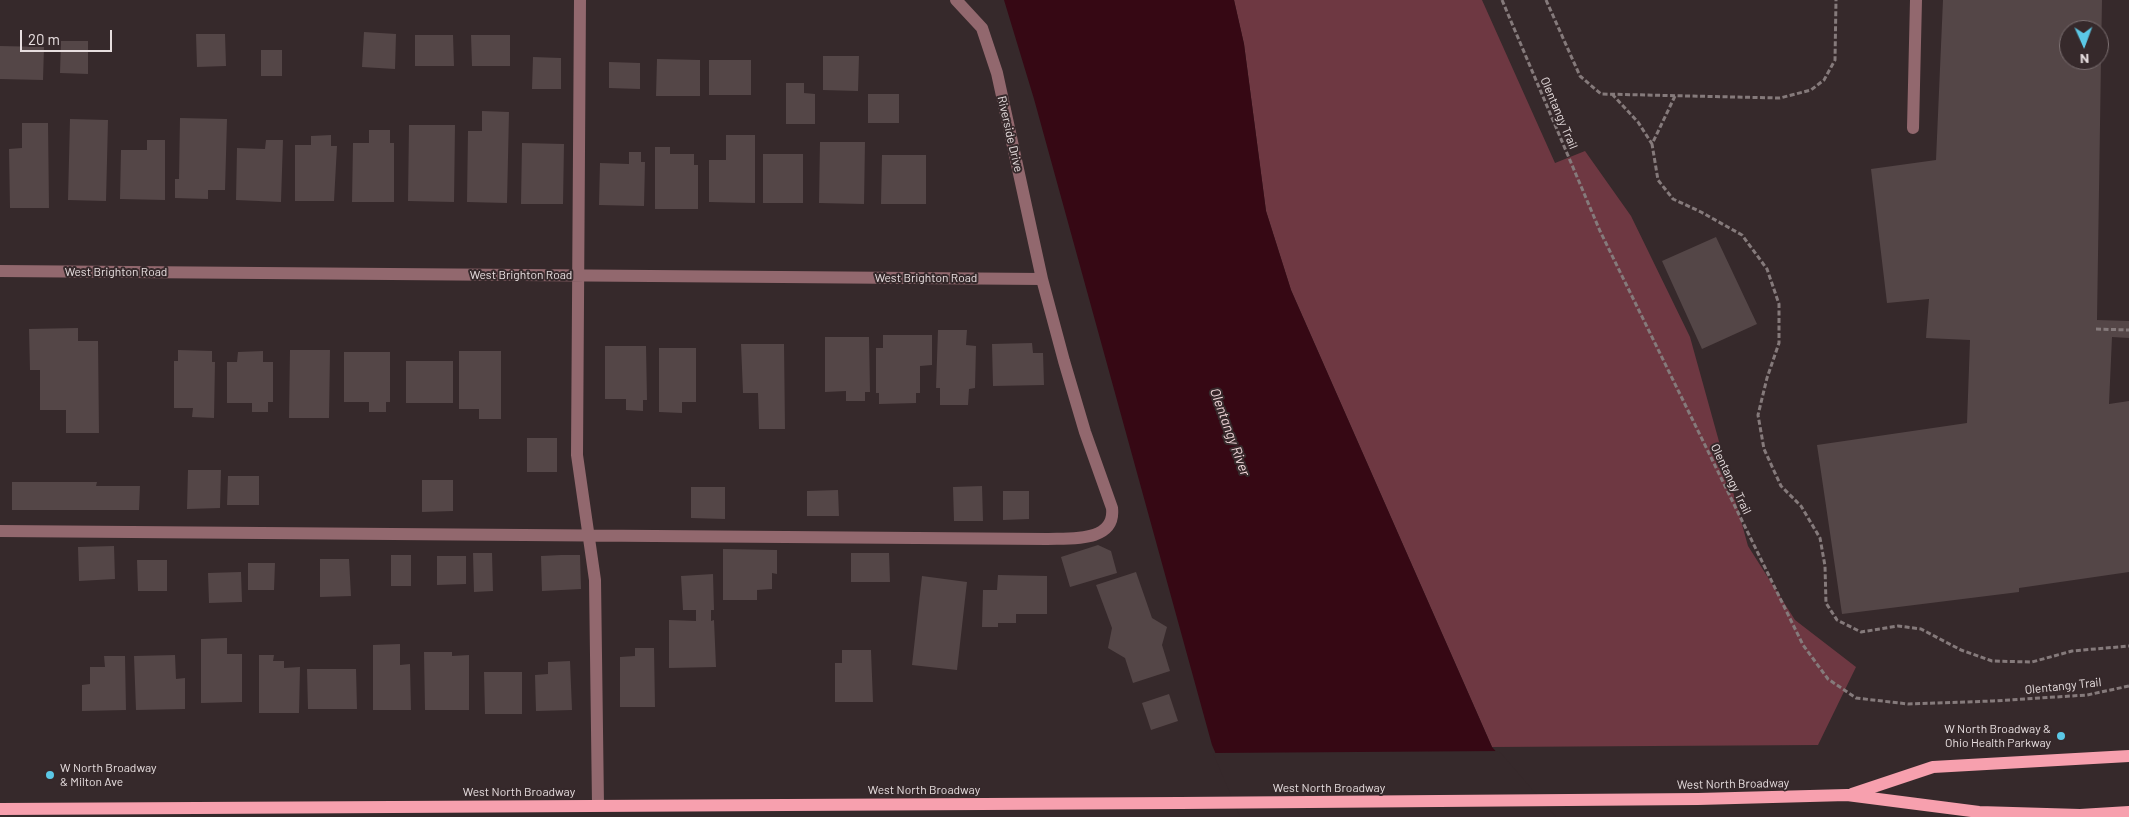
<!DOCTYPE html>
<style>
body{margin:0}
#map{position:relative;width:2129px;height:817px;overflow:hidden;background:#36292b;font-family:Barlow,sans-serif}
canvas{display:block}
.north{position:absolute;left:2059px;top:20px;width:50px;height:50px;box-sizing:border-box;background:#36292b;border:1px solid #7d7173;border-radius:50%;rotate:178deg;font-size:14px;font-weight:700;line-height:20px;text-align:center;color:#e7dedf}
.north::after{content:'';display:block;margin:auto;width:18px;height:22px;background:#5bc8e6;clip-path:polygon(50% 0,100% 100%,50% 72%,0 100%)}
.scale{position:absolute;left:20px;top:30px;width:92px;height:22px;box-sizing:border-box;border:2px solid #e7dedf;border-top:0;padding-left:6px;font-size:15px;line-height:18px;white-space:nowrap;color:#e7dedf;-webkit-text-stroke:4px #36292b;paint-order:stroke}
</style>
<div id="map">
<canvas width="2129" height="817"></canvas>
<div class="north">N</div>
<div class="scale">20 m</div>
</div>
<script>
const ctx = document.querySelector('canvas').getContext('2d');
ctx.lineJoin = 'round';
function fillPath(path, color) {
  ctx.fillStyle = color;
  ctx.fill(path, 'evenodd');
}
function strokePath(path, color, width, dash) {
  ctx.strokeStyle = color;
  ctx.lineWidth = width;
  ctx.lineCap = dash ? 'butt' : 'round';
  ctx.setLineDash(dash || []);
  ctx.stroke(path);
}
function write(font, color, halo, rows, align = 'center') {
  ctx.font = font + ' Barlow,sans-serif';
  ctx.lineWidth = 4;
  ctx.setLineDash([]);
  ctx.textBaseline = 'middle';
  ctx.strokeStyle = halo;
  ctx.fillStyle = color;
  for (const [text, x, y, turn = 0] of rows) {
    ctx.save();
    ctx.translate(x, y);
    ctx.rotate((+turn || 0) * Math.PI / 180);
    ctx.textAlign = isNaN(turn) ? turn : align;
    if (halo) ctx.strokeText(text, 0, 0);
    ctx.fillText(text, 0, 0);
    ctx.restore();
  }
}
fillPath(new Path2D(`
 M1234,0H1482L1555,163L1585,151L1631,216L1690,337L1748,546L1795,620L1856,667L1818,745L1492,747L1291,290L1266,211L1244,44Z`), '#6e3842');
fillPath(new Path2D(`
 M1004,0H1234L1244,44L1266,211L1291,290L1492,747L1554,817H1243L1212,745L1034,99Z`), '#360814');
fillPath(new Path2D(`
 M1499,751L1556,817H1240L1213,753Z`), '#36292b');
fillPath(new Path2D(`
 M1943,0H2102L2101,59H2099V30H2069V60H2101L2097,320L2129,321V338L2112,337L2109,404L2129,401V572L2019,588V592L1842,614L1817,445L1967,423L1970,340L1926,338L1929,299L1887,303L1871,169L1936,160Z
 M364,32L396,34L395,69L362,67Z
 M196,34H225L226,66L197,67Z
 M415,35H453L454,66H415Z
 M471,35H510V66H472Z
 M61,41H88V74L60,73Z
 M0,46L44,47L43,80L0,79Z
 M261,50H282V76H261Z
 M823,56H859L858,91L823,90Z
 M533,57L561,58V89H532Z
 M657,59L700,60V96H656Z
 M709,60H751V95H709Z
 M609,62L640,63V89L609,88Z
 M786,83H804V93L815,94V124H786Z
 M868,94H899V123H868Z
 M482,111L509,112L507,203L467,202L468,131H482Z
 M180,118L227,119L225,190H208V199L175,198V179H179Z
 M70,119L108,120L106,201L68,200Z
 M22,123H48L49,208H10L9,149L22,148Z
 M409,125H455L454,202L408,201Z
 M369,130H390V143H394V202H352L353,143H369Z
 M331,135V146H337L334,201H295V145H311V136Z
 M726,135H755V203L709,202V160H726Z
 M147,140H165V200L120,199L121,150H147Z
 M266,140H283L281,202L236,200L237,148L265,149Z
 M820,142H865L864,204L819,203Z
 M522,143L564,144L563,204H521Z
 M655,147H670V154H694V165H698V209H655Z
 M629,152H641V162H645L644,206L599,205L600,163L629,164Z
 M763,154H803V203H763Z
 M882,155H926V204H881Z
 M1716,237L1757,324L1702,349L1662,261Z
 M78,328V341H98L99,433H66V410H40V370H30L29,329Z
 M938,330H967L966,345L976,346L975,388L969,389L968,405H940V388H936Z
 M883,335H932V365L920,366V393H916V403L879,404V393H876V348H883Z
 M825,337H869L870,392H865V401H846V391L825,392Z
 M1032,343L1033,353H1043L1044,385L993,386L992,344Z
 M741,344H784L785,429H759L758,393H743Z
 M605,346H646L647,400H643V411L626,410V399H605Z
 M659,348H696V402H682V413L659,412Z
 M178,350L212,351V362H215L214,418L192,417L193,408H174V361H178Z
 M290,350H330L329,418H289Z
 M263,351V362H273V402H268V412H252V403H227V362H237L238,352Z
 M459,351H501V419H479V409H459Z
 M344,352H390V402H386V412H369V402H344Z
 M406,361H453V403H406Z
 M527,438H557V472H527Z
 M188,470H221L220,508L187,509Z
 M228,476H259V505H227Z
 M422,480H453V511L422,512Z
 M12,482H97L96,486H140L139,510H12Z
 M982,486L983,521H954L953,487Z
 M691,487H725V519L691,518Z
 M838,490L839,516H807V491Z
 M1003,491H1029V519L1003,520Z
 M1098,545L1111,551L1117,573L1070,587L1061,557Z
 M114,546L115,579L79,581L78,547Z
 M723,549L777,550V574L772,573V589L757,590V600H723Z
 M473,553H492L493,591L474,592Z
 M851,553H889L890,582H851Z
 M391,555H411V586H391Z
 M561,555H580L581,589L542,591L541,556Z
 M437,556H466V584L437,585Z
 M320,559H349L351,596L320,597Z
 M137,560H167V591H138Z
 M248,563H275L274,590H248Z
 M241,572L242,602L209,603L208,573Z
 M1136,572L1152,618L1167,627L1162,645L1170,671L1133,683L1125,658L1108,648L1112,628L1096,585Z
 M713,574L714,610H711V621L714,620L716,667L669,668V620L696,621V610H683L681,576Z
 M998,575L1047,576V614H1016V623H998V627H982L983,590H997Z
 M922,576L967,582L957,670L912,665Z
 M227,638V654H242V702L201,703V639Z
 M400,644V665L410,664L411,710H373V645Z
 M635,648H654L655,707H620V657L635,656Z
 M842,650H871L873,702H835V663H842Z
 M424,652H452V656L469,655V710H425Z
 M175,655L176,679L185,678V709L136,710L134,656Z
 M259,655H274L273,661H284V668L300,667L299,713H259Z
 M104,656H125L126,710L82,711V685L90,684V667H105Z
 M570,661L572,710L536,711L535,675L548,674V662Z
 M307,669H356L357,709H308Z
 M484,672H522V714H485Z
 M1169,694L1178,721L1151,730L1142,703Z`), '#544647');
strokePath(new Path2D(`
 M1502,0L1600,231L1803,645L1828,679L1856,698L1908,704L1993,701L2087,695L2129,686
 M1546,0L1580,76L1601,94L1780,98L1811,90L1824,80L1835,60L1836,0
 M1612,94L1638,122L1652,144
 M1675,96L1652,144L1658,180L1673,199L1701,212L1742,235L1767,269L1779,304V343L1767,378L1758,415L1764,449L1781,486L1801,506L1820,538L1825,566L1826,603L1837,620L1861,632L1898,626L1921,629L1961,650L1992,661L2032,662L2072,651L2129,646
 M2096,329L2129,330`), '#857a7b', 3, [5, 2.5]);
strokePath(new Path2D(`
 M580,0L577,455L595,580L598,805
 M1913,128L1916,0
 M0,271L1042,279
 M0,531L1047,539C1069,538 1116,543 1112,508L1085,432L1064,361L1042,279L997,73L982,28L956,0`), '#92686e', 12);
strokePath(new Path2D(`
 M1852,794L1933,767L2129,756
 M0,809L1180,803L1698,799L1847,795L1979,812L2080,815L2129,812`), '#f7a0ae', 12);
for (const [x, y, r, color] of [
 [2061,736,5,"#5bc8e6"],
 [50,775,5,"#5bc8e6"]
]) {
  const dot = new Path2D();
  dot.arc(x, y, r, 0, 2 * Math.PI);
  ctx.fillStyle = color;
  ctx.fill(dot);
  strokePath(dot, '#36292b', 2);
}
write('12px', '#e7dedf', '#36292b', [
 ["Olentangy Trail",1559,113,67],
 ["Riverside Drive",1010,134,77],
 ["West Brighton Road",116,272],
 ["West Brighton Road",521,275],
 ["West Brighton Road",926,278],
 ["Olentangy Trail",1731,479,64],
 ["Olentangy Trail",2063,686,-6],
 ["West North Broadway",1733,784,-1],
 ["West North Broadway",1329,788],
 ["West North Broadway",924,790],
 ["West North Broadway",519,792]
]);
write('12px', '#e7dedf', '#36292b', [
 ["W North Broadway &",2051,729],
 ["Ohio Health Parkway",2051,743],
 ["W North Broadway",60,768,"left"],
 ["& Milton Ave",60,782,"left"]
], 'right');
write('italic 14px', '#f1d6d9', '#36292b', [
 ["Olentangy River",1230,432,70]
]);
</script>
